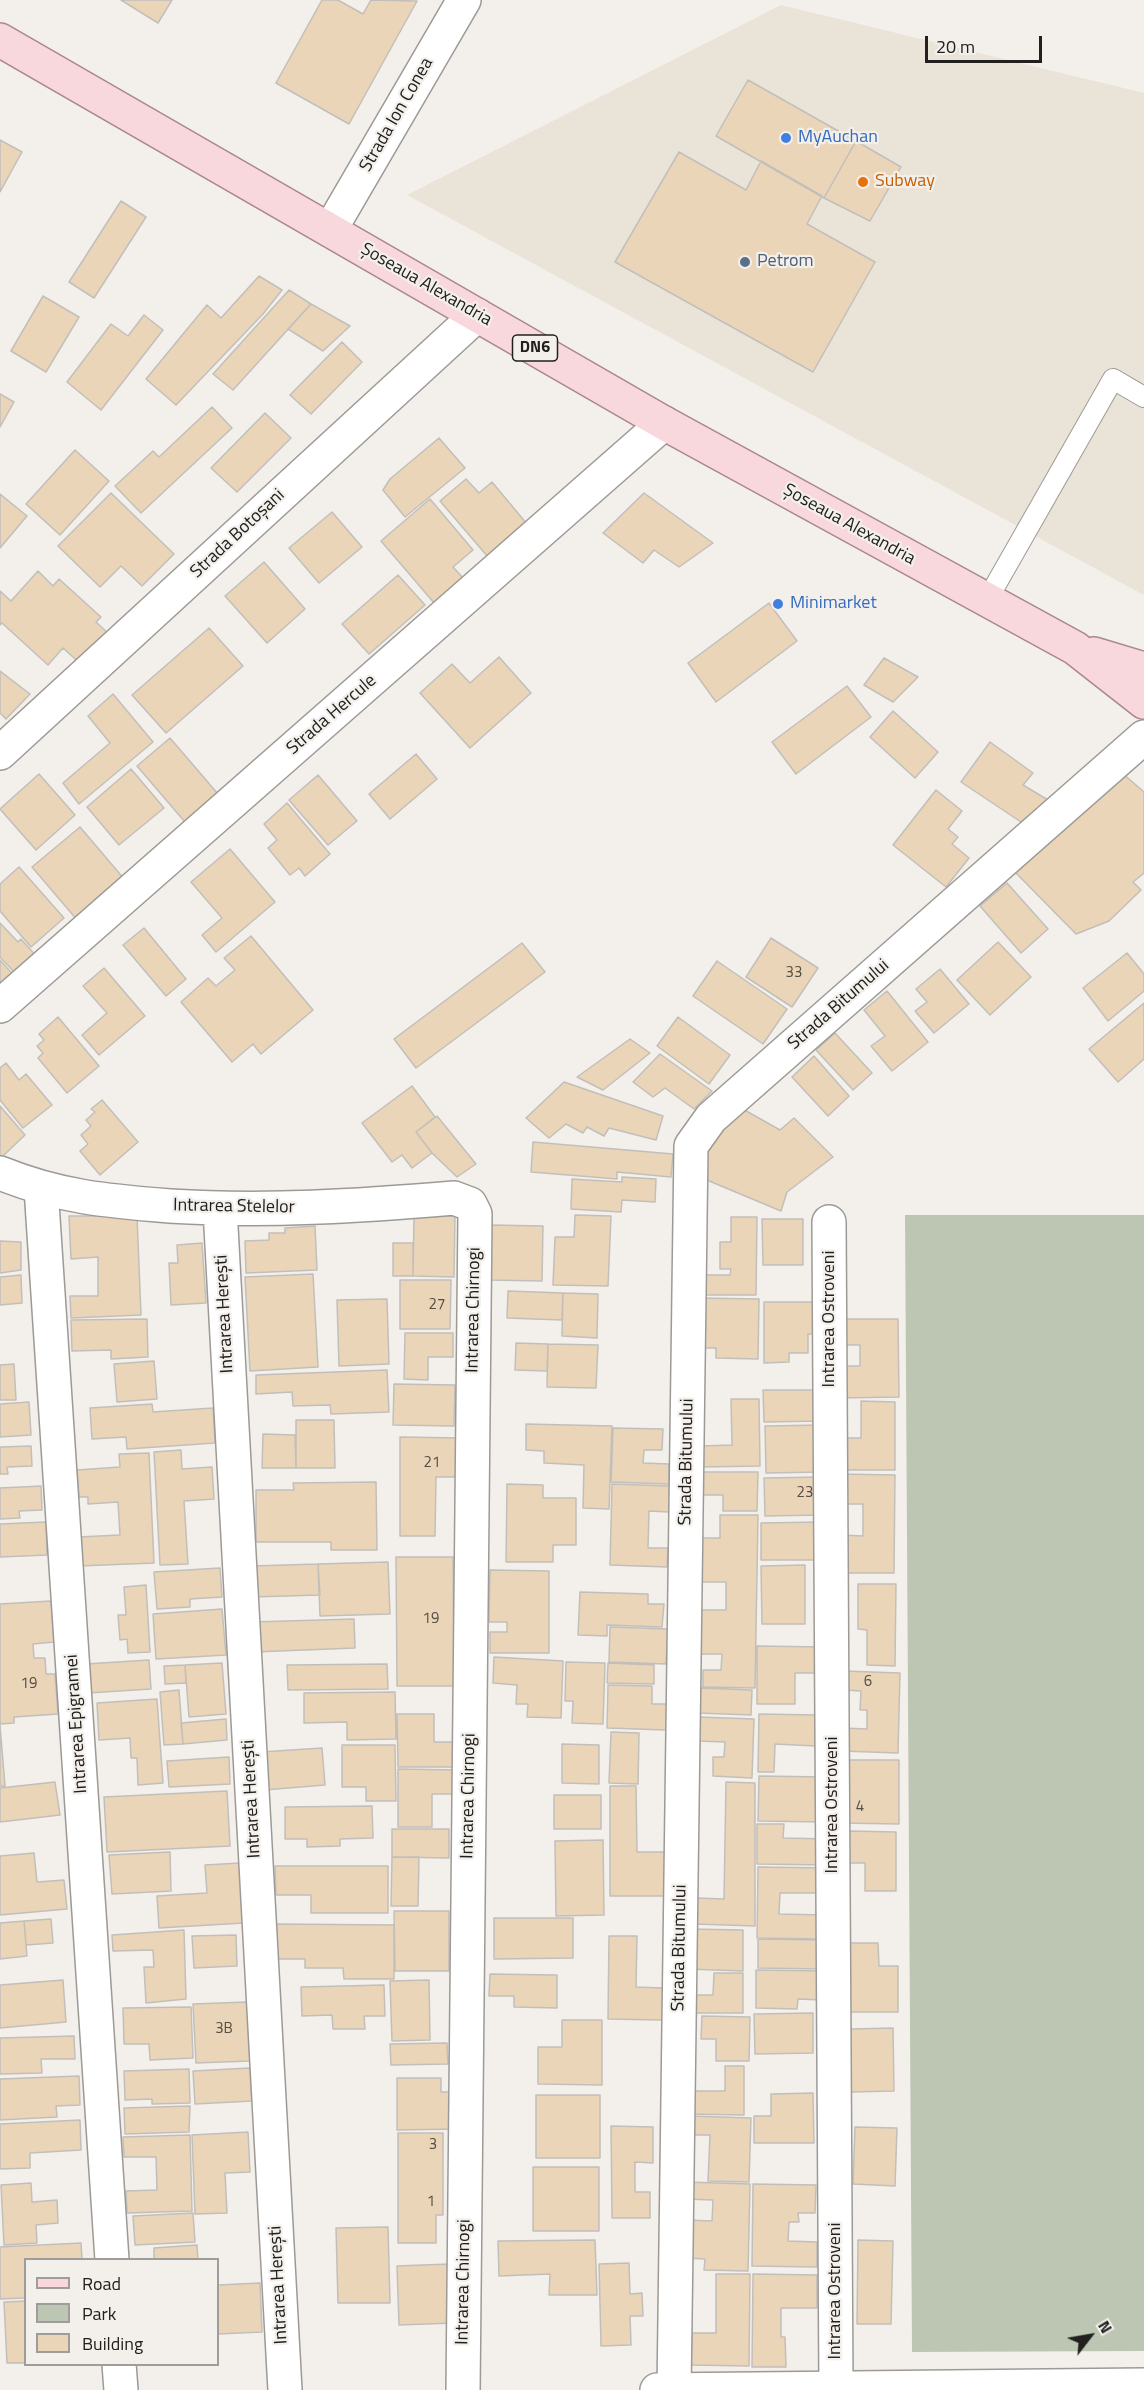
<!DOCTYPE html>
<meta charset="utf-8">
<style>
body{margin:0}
#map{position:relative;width:1144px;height:2390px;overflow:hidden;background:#f3f0ec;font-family:"Titillium Web",sans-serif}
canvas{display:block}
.legend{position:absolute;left:24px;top:2258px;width:195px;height:108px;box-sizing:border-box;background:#f3f0ec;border:2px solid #9f9d9a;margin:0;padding:8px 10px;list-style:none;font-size:18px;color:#21201e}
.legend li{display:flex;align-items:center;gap:12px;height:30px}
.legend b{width:30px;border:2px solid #9f9d9a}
.north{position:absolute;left:1060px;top:2306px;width:60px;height:60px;-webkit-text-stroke:4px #f3f0ec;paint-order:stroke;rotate:59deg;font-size:16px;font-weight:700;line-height:24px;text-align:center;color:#21201e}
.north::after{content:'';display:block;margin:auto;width:21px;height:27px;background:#21201e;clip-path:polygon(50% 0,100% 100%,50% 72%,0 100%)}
.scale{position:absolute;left:925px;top:36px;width:117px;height:27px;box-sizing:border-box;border:3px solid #21201e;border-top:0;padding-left:8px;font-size:18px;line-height:21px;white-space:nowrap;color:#21201e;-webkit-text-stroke:4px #f3f0ec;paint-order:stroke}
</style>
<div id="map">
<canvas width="1144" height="2390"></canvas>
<ul class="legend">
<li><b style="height:8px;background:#f8d8dc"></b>Road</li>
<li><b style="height:16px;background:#bdc6b3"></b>Park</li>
<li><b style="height:16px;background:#ead5b8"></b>Building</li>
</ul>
<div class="north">N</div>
<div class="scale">20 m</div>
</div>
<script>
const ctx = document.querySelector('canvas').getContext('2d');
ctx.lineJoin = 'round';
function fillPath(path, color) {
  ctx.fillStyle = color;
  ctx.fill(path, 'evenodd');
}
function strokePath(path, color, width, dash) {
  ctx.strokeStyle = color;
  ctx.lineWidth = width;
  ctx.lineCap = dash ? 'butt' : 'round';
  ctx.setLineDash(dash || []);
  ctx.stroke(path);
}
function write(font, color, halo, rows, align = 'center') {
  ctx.font = font + ' "Titillium Web",sans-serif';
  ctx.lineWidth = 4.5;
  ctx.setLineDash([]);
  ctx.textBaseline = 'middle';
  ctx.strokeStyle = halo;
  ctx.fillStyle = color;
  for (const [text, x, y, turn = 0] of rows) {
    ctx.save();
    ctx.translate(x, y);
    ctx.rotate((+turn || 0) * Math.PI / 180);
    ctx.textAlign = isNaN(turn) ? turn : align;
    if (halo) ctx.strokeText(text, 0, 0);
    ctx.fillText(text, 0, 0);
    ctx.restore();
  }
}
fillPath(new Path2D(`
 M781,5L1144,93V595L407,195Z`), '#eae3d8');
fillPath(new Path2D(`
 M1144,1215V2351L912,2352L905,1215Z`), '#bdc6b3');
const building = new Path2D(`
 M121,0H172L158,23Z
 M322,0H338L363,14L371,0L417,1L349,124L276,83Z
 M748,80L856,141L824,198L716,136Z
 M0,140L22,152L0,192Z
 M856,141L901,167L870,221L824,198Z
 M679,152L746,190L761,161L822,196L807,224L875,262L813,372L615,262Z
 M121,201L146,217L94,298L69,282Z
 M259,276L282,290L263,314L176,405L146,379L207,305L221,318Z
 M289,290L311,304L233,390L213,374Z
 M43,296L79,317L46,372L11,351Z
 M311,304L350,326L323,351L288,329Z
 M144,315L163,330L101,410L67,382L111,324L128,336Z
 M342,342L362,362L311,414L290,395Z
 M0,394L14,402L0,427Z
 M212,407L232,428L141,513L115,486L153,451L159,457Z
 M265,413L291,438L237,492L211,468Z
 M439,438L465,468L405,517L383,490L390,479Z
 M75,450L109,481L60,535L26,504Z
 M466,479L479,493L492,482L527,524L488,557L440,501Z
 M111,493L174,554L142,586L121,566L100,587L58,546Z
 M644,493L713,543L679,567L654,550L643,563L603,533Z
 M0,494L27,516L0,548Z
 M430,499L473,550L453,567L464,579L435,604L381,541Z
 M332,512L362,547L319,583L289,548Z
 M264,562L305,609L267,643L225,596Z
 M38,571L53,586L59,579L101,617L96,622L111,636L84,667L63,648L48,665L2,623L0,625V591L11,601Z
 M398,575L425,605L369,654L342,624Z
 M769,603L797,641L716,702L688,663Z
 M209,628L243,666L166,733L132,695Z
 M499,657L531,693L470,748L420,693L452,664L470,683Z
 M884,658L918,677L893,702L864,685Z
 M0,671L30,694L6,719L0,713Z
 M847,686L871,717L796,774L772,742Z
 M113,694L153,742L79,804L63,783L110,743L88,716Z
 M893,711L938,752L915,778L870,737Z
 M170,738L218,794L185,822L137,766Z
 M990,742L1033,773L1023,785L1048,800L1021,822L961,782Z
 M416,754L437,779L390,819L369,794Z
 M131,769L164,808L119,845L87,807Z
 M1122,773L1144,792V873L1133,882L1141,890L1109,921L1076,934L1012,869Z
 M39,774L75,815L36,850L0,809Z
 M318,775L357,821L328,845L289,800Z
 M936,790L962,811L948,829L958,837L952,844L969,858L946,887L893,845Z
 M287,803L330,854L305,876L299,868L290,875L268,848L277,840L264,824Z
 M80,827L125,880L78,921L32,867Z
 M230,849L275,902L216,952L202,935L222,918L191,882Z
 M19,867L64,918L31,947L0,911V884Z
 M1007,883L1048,929L1021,953L980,906Z
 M0,923L18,942L21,939L37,957L17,975L0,957Z
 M144,928L186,979L166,996L123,945Z
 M251,936L313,1010L261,1054L253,1044L232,1062L181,1002L208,978L216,986L235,970L224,958Z
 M771,938L818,968L792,1007L746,977Z
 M998,942L1031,977L990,1015L957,980Z
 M522,943L545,972L416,1068L394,1039Z
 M1127,953L1144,974V991L1108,1021L1083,988Z
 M0,960L17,979L0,994Z
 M717,961L787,1009L763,1044L693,996Z
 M104,968L145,1016L99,1055L82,1035L107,1013L83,986Z
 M940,969L969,1004L934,1033L915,1011L927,1002L916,989Z
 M887,991L928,1042L892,1071L871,1046L885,1036L864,1010Z
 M1144,1003V1059L1118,1082L1089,1049Z
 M58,1017L99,1066L67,1093L38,1058L43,1053L37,1046L44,1040L39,1034Z
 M678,1017L730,1055L709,1084L657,1046Z
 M835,1033L872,1073L853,1090L816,1050Z
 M630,1039L650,1053L603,1090L577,1077Z
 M660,1054L712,1091L694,1109L665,1088L653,1097L633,1082Z
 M814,1056L849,1096L828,1116L792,1077Z
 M6,1063L19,1080L26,1074L52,1105L23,1128L0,1100V1068Z
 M564,1082L663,1116L656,1140L609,1128L604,1136L587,1127L583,1133L566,1124L549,1138L526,1118Z
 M412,1086L435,1117L416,1132L432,1153L412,1168L402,1155L392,1162L362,1123Z
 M102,1100L138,1142L100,1175L80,1151L88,1144L81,1135L91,1126L86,1120L95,1112L91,1109Z
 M0,1106L25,1135L2,1157L0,1156Z
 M741,1108L780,1130L794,1118L833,1157L787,1192L781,1211L702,1178L707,1139Z
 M437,1116L476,1164L457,1177L432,1153L416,1132Z
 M533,1142L673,1154L671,1177L617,1172V1179L531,1172Z
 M622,1177L656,1179L655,1202L622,1200L621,1212L571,1209L572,1179L622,1182Z
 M575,1215L611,1216L608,1286L553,1285L555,1237H574Z
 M69,1216H137L141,1315L71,1318L70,1296H98V1257L71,1259Z
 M414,1216H455L454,1277L413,1276Z
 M731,1217H757L756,1295H704V1275H730L731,1269H720V1242H731Z
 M762,1219H803V1265H763Z
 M490,1225L543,1226L542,1281L489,1280Z
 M315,1226L317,1270L246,1273L245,1241L269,1240V1233H285V1228Z
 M0,1241L21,1242V1270L0,1273Z
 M202,1243L206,1303L171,1305L169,1263H178L177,1245Z
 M393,1243H413V1276H393Z
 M313,1274L318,1367L250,1371L245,1277Z
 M21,1275L22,1303L0,1305V1277Z
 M400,1280H451L450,1329H400Z
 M508,1291L563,1293L562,1320L507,1318Z
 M563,1293L598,1294L597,1338L562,1336Z
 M700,1298L759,1299L758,1359L716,1358V1348H701Z
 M387,1299L389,1364L339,1366L337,1300Z
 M764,1302H822V1334H808V1353H789V1362L764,1363Z
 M147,1319L148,1357L111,1359V1350L72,1351L71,1320Z
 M837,1319H898L899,1397L838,1398V1366H860V1345H838Z
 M405,1333H453V1357H428V1380L404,1379Z
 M516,1343L548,1344L547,1371L515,1370Z
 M548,1344L598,1345L596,1388L547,1387Z
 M154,1361L157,1399L117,1402L114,1364Z
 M14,1364L16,1400H0V1365Z
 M387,1370L389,1412L331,1414L330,1405L293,1406L292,1392L256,1394V1375Z
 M394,1384L455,1385L454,1426L393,1425Z
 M763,1390H821V1421L764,1422Z
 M731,1399H759L760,1466L699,1467V1446L732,1445Z
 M861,1401L895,1402V1470H839V1438H861Z
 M29,1402L31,1435L0,1437V1404Z
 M152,1404L153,1412L213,1408L215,1443L127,1449L126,1437L92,1439L90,1408Z
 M296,1420H334L335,1468H296Z
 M526,1424L612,1426L609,1509L583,1508L584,1465L544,1463V1451L526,1450Z
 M821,1425L822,1472L766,1473L765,1426Z
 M613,1428L663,1429L662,1450H644L643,1463L669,1464V1484L611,1482Z
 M263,1434L295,1435L296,1468H262Z
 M400,1437L460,1438V1477H436L435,1536H400Z
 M31,1446L32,1466L7,1467L8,1474H0V1447Z
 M181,1450L182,1469L212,1467L214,1499L184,1501L188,1564L160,1565L154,1452Z
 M149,1453L154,1563L79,1566L78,1537L120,1535L118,1502L88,1504V1497H79L77,1470L120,1467L119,1454Z
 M701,1472H758L757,1511H723V1495H700Z
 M840,1474L895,1475L894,1573H840L841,1535L863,1536V1504H839Z
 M822,1477L823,1515L765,1516L764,1478Z
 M376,1482L377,1550H331V1542H256V1490H294L293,1483Z
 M507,1484L543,1485V1498H576V1545H553V1562H506Z
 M612,1484L670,1486L669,1512L649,1511L648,1548H668L667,1567L610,1565Z
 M41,1486L42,1510L19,1511L20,1518L0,1519V1488Z
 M720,1515H758L755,1688L703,1687V1670H721L722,1654H698L699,1610H726V1582H702V1538H720Z
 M46,1522L47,1555L0,1557V1524Z
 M822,1522V1560H761V1523Z
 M396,1557H453L454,1686H397Z
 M388,1562L390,1614L320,1616L318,1564Z
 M318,1564L320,1595L252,1597L251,1566Z
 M805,1565V1624H762L761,1566Z
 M220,1568L222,1597L190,1599V1607L157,1609L154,1572Z
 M490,1570L549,1571V1653H490V1632H507V1622H489Z
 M858,1584H896L895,1666L867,1665V1630L858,1629Z
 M146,1585L150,1652L128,1653L127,1639L120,1640L118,1615H126L124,1587Z
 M580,1592L648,1594V1604H664L662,1627L607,1625V1636L578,1635Z
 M51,1601L54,1642L33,1644L34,1658H45L46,1674H55L58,1714L14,1717V1723L0,1724V1604Z
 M222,1609L226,1655L156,1659L153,1614Z
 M354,1619L355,1648L254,1652L253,1622Z
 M610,1627L668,1629L666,1664L609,1662Z
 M757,1646L823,1647V1673H795V1704H757Z
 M494,1657L563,1661L561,1718L527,1717L528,1704H516L517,1685L493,1683Z
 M149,1660L151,1689L88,1693L86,1664Z
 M566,1662L605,1663L603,1724L572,1723L573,1701H565Z
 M222,1663L226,1714L189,1717L185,1665Z
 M608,1663L654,1665V1684L607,1683Z
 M387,1664L388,1689L288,1690L287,1665Z
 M185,1665L186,1683L165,1684L164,1666Z
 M844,1671L900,1673L898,1753L842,1751L843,1728L867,1729V1710H860L861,1691L844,1690Z
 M608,1685L652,1686V1704H667L666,1730L607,1728Z
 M698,1688L752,1690L751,1715L698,1713Z
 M179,1690L183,1744L164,1745L160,1692Z
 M395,1692L396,1739L347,1740V1722L304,1723V1693Z
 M157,1699L163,1783L138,1785L137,1758H131L130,1738L99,1740L97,1703Z
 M397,1714H434V1742H461V1767H398Z
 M759,1714L817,1715L816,1746L775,1744L774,1772H758Z
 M698,1717L754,1719L752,1778L713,1776V1757H724L725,1742L697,1741Z
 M226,1719L227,1740L183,1744L181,1723Z
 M0,1725L5,1786H0Z
 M611,1732L639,1733L638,1784L609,1783Z
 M562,1744L599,1745V1784L562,1783Z
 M342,1745H395L396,1801H366V1787H342Z
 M322,1748L325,1785L264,1790L261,1752Z
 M229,1757L230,1784L169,1787L167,1761Z
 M848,1760H899V1824L839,1823Z
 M398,1769L460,1770L461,1794H432V1827H398Z
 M759,1776L826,1777L825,1822L758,1821Z
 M55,1782L60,1815L0,1822V1788Z
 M726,1782L755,1783V1926L695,1924L696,1898L724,1899Z
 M610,1786H636L637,1852H665V1896H610Z
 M227,1791L230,1846L107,1852L104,1797Z
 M554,1795H601V1829H554Z
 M372,1806L373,1838L340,1839V1846L307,1847V1839H285V1807Z
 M757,1824H784L783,1838L828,1839L827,1865L757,1864Z
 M392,1829H449V1858L392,1857Z
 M849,1831L896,1832V1891H865V1863H849Z
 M603,1840L604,1915L556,1916L555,1841Z
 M170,1852L171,1891L112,1894L109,1855Z
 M34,1853L37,1882L64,1880L67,1909L0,1915V1856Z
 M392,1857H419L418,1906H391Z
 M240,1863L244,1923L159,1928L157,1896L207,1893L205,1865Z
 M275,1866H388V1913H311V1895H276Z
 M758,1867L827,1868V1893H780L779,1914L824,1915L823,1939L757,1938Z
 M394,1911H449V1971H395Z
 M494,1918H573V1958L494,1959Z
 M51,1919L53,1943L26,1945L24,1921Z
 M24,1921L27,1956L0,1959V1923Z
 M275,1924L394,1925V1979H344L343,1968H305V1959H275Z
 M688,1929L743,1930V1971L687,1969Z
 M184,1930L186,1999L146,2003L144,1967H154L153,1950L113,1951L112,1935Z
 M236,1935L237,1966L194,1968L192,1936Z
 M609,1936H637L636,1987L663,1988L662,2020L608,2019Z
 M758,1939L824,1940L823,1969L758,1968Z
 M842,1943H878L879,1966H898V2012H843Z
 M756,1970L823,1971L822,2000L798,1999L797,2009L756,2008Z
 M714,1973H743V2013H691V1995H713Z
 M490,1974L557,1975V2008L514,2007V1996H489Z
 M63,1980L66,2022L0,2028V1985Z
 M429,1980L430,2040L392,2041L390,1981Z
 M384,1985L385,2016H364L365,2029H333L332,2015L302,2016L301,1987Z
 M247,2002L250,2061L196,2063L193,2004Z
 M191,2007L193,2058L150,2060L149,2044H124L123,2008Z
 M813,2013V2053L755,2054L754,2014Z
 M702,2016L750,2017L749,2061H716V2039H701Z
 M562,2020H602V2085L538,2084V2047H562Z
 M893,2028L894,2091L851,2092L850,2029Z
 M74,2036L75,2059H41L42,2073L0,2074V2038Z
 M447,2043L448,2064L391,2065L390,2044Z
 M725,2066H744V2115L688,2114L687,2091H725Z
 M250,2068L252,2101L195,2104L193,2071Z
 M189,2069L190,2103L152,2104V2099L125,2100L124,2071Z
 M79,2076L80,2105L56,2106L57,2117L0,2120V2079Z
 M397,2078H441V2092H456L457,2129L397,2130Z
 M813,2093L814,2143H754V2116H771V2094Z
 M536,2095H600V2158H536Z
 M190,2106L189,2132L125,2134L124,2108Z
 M690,2116L751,2118L749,2182L708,2181L710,2135H690Z
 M80,2120L81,2150L30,2153V2168L0,2169V2124Z
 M611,2126L653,2127V2163L635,2162V2192H650V2218H612Z
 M855,2127L897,2128L895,2186L853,2184Z
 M248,2132L250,2172L225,2173L227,2213L195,2214L192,2135Z
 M398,2133H443V2215H436V2243H398Z
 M190,2135L192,2211L127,2213L126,2191L157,2190L156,2157H124L123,2137Z
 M533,2167H599V2231H533Z
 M685,2182L750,2184L748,2271L704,2270L705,2259L685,2258L686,2220L712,2221L713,2200L685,2199Z
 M31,2183L32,2202L57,2200L58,2223L36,2225L37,2243L4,2245L1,2185Z
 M753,2184L816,2185L815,2213H798L799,2222H789L788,2241L817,2242V2267L752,2266Z
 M193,2213L195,2242L135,2245L133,2216Z
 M388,2227L390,2303H338L336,2228Z
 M595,2240L597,2295H549L550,2274L499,2276L498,2241Z
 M858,2240L893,2241L891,2324H857Z
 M81,2243L82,2260H26V2298L0,2299V2247Z
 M197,2245L198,2260H154V2248Z
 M629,2263L630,2294L642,2293L643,2316H630L631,2345L601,2346L599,2264Z
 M450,2264L453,2323L399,2325L397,2266Z
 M716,2274H750L749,2366L691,2365L692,2333H716Z
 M753,2274L817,2275V2308H781V2337H785L786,2367H752Z
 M260,2283L262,2332L218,2334V2285Z
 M26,2301V2363H7L4,2302Z`);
fillPath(building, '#ead5b8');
strokePath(building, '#c2bfbb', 1.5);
const lane = new Path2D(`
 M987,600L1113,379L1144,397`);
const street = new Path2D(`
 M330,230L464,0
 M0,753L477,315
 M0,1006L664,423
 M0,1173C59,1197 107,1201 170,1206C265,1212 359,1206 454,1198L470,1204L475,1214L463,2390
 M41,1188L112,2260
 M220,1209L285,2390
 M829,1222L836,2388
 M119,2364L121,2390
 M674,2390L691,1146L711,1118L1144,737`);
const secondary = new Path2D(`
 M657,2390L1144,2385`);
const primary = new Path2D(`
 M0,40L664,423L1075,648L1144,702
 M1094,654L1144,669`);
strokePath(lane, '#9d9a96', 22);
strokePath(street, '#9d9a96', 36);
strokePath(secondary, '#9d9a96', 36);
strokePath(primary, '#aa878b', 36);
strokePath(lane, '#fff', 20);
strokePath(street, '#fff', 33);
strokePath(secondary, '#fff', 33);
strokePath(primary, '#f8d8dc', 33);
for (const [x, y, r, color] of [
 [786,138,6,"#3f7fe0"],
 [863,182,6,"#e8710a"],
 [745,262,6,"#5c6f8a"],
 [778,604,6,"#3f7fe0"]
]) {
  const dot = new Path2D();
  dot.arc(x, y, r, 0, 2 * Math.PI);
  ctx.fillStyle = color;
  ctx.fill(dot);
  strokePath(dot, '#f3f0ec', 2);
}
write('15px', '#534d44', null, [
 ["33",794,973],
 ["27",437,1305],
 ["21",432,1463],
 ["23",805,1493],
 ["19",431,1619],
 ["6",868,1682],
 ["19",29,1684],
 ["4",860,1807],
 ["3B",224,2029],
 ["3",433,2145],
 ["1",431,2202]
]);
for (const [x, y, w] of [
 [535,348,45]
]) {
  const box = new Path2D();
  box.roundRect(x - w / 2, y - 13, w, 26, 4.5);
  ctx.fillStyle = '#f3f0ec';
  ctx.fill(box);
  strokePath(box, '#21201e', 1.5);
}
write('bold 16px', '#21201e', null, [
 ["DN6",535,348]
]);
write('18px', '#21201e', '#f3f0ec', [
 ["Strada Ion Conea",397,115,-60],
 ["Șoseaua Alexandria",426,285,30],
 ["Șoseaua Alexandria",849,525,29],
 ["Strada Botoșani",238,534,-43],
 ["Strada Hercule",332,715,-41],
 ["Strada Bitumului",839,1005,-41],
 ["Intrarea Stelelor",234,1207,1],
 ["Intrarea Chirnogi",474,1310,-89],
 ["Intrarea Herești",225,1314,-93],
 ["Intrarea Ostroveni",830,1319,-90],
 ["Strada Bitumului",687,1462,-89],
 ["Intrarea Epigramei",77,1724,-94],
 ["Intrarea Chirnogi",469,1796,-89],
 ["Intrarea Herești",252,1799,-93],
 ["Intrarea Ostroveni",833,1805,-90],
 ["Strada Bitumului",680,1948,-89],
 ["Intrarea Chirnogi",464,2282,-89],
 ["Intrarea Herești",279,2285,-93],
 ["Intrarea Ostroveni",836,2291,-90]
]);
write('18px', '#366cbe', '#f3f0ec', [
 ["MyAuchan",798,138],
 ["Minimarket",790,604]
], 'left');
write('18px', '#c56008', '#f3f0ec', [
 ["Subway",875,182]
], 'left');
write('18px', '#4e5e75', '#f3f0ec', [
 ["Petrom",757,262]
], 'left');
</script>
